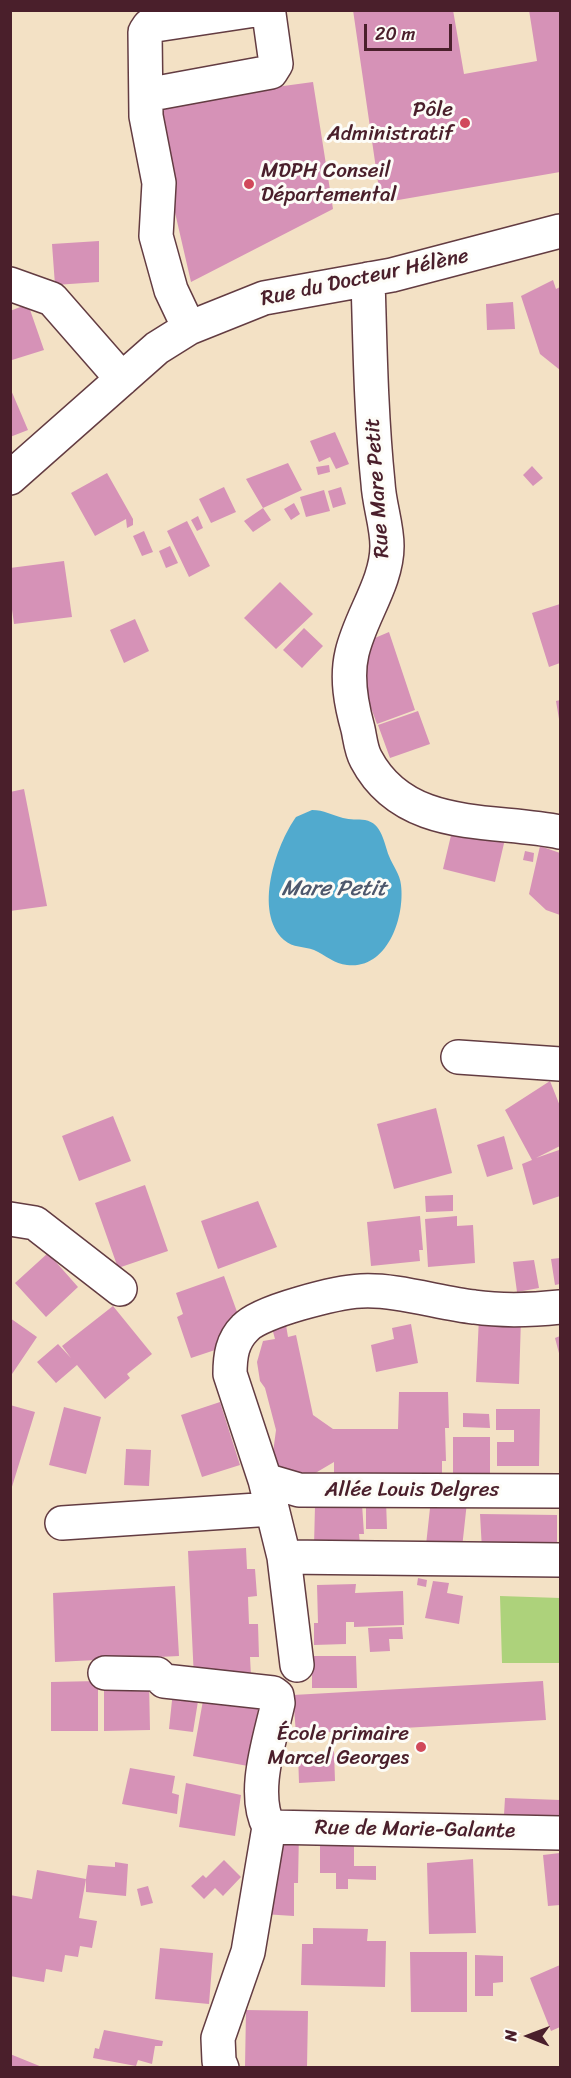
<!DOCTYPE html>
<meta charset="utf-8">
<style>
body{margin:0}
#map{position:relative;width:571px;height:2078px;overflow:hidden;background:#f3e1c5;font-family:Sriracha,sans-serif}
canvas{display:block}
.frame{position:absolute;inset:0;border:12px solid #4a1f2b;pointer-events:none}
.north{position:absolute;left:499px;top:2006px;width:60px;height:60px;-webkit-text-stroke:4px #fdfcf7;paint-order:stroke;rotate:271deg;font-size:16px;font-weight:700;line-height:24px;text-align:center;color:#4a1f2b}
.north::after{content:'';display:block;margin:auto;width:21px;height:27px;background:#4a1f2b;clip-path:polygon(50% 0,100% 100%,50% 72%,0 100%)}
.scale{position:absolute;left:364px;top:24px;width:88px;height:27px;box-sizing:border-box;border:3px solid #4a1f2b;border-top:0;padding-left:8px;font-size:18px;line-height:21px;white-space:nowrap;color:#4a1f2b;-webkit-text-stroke:4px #fdfcf7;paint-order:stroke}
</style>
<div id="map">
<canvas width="571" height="2078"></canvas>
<div class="frame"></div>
<div class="north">N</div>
<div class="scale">20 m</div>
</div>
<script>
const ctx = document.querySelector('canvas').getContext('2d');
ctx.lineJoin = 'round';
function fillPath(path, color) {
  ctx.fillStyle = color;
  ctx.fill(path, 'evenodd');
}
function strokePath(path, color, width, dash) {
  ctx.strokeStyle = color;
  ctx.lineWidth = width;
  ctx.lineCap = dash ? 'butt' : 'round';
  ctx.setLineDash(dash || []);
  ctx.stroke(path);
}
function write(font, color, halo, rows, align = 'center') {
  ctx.font = font + ' Sriracha,sans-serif';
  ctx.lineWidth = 6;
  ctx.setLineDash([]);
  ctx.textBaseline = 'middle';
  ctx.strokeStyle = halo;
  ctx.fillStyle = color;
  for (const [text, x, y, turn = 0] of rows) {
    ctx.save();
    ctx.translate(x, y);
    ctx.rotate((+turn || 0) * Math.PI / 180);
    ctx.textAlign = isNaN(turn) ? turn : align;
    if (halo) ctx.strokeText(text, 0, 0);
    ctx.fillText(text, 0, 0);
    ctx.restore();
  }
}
fillPath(new Path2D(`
 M500,1596L560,1598V1663H502Z`), '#add27b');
fillPath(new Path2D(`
 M312,810C324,810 332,815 343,818C350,820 358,819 365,820C382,823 384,843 389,856C393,866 400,874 401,885C405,918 387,970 347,965C335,964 325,955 314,950C304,946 293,948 284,940C253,912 276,845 296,817Z`), '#51aace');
fillPath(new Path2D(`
 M353,10H453L464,74L537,61L529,10H560V172L381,203Z
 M313,82L333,209L191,282L150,104Z
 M99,241V282L55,285L52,244Z
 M553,280L556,289L560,287V370L540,354L521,296Z
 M513,302L515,329L487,330L486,304Z
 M28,304L44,350L12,360L10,355V311Z
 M11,390L28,430L10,437Z
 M335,432L349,464L336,469L330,457L319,462L310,441Z
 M288,463L302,490L263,508L246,479Z
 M329,465L330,472L318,475L316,467Z
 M532,466L543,478L533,486L523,475Z
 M107,473L133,519V525L127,528L126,519L95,536L71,493Z
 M224,487L236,512L211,523L199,499Z
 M341,487L346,504L333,508L328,491Z
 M324,490L330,511L306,517L300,497Z
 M294,503L300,514L291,520L284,509Z
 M263,508L271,520L253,532L244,521Z
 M198,516L203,528L197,531L191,520Z
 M187,521L210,566L189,577L167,531Z
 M144,531L153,552L142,556L133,536Z
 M170,546L178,563L166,568L159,551Z
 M64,561L72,617L14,624L10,595V568Z
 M280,582L313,614L276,649L244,618Z
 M560,604V663L549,667L532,613Z
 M135,619L149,651L124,663L110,630Z
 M304,628L323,646L302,668L283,650Z
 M389,632L415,710L377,724L355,665L363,643Z
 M560,700V725L556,701Z
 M418,711L430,744L390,758L378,725Z
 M24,789L47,906L10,911V792Z
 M453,827L505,839L495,882L443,869Z
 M540,846L560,853V915L546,910L529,894Z
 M525,851L534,853L533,862L523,860Z
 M550,1081L560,1106V1146L536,1158L559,1150L560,1196L533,1205L522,1164L532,1160L505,1110Z
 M436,1108L452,1173L394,1189L377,1124Z
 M113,1116L131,1161L79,1181L62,1136Z
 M504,1136L513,1169L487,1177L477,1145Z
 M145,1185L168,1251L118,1268L95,1203Z
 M453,1195V1211L426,1212L425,1196Z
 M258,1201L277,1247L218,1269L201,1221Z
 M420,1216L423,1250H419L420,1261L371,1266L367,1222Z
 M457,1216V1226L473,1225L475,1263L428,1267L425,1219Z
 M48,1253L78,1287L46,1317L15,1283Z
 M560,1258V1284L555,1285L551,1259Z
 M534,1260L539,1288L517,1292L513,1262Z
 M224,1276L240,1320L221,1348L191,1358L177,1317L183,1314L176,1293Z
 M113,1306L152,1354L127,1374L130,1378L105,1399L77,1365L56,1383L37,1362L58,1344L71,1358L62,1346Z
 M479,1317L521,1318L519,1384L476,1382Z
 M10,1318L37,1337L10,1377Z
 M411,1324L418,1363L376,1372L371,1345L394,1339L392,1328Z
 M286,1325L288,1337L296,1335L313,1415L333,1429H398L399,1392H448L449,1428H445L446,1461H442V1482L334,1483V1462L312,1475L300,1472L286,1480L271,1468L276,1430L265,1388L260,1381L257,1362L263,1341L275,1339L272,1328Z
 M560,1336V1357L555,1338Z
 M220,1402L240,1465L202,1477L181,1415Z
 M10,1405L35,1412L11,1490H10Z
 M64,1407L101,1417L86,1474L49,1465Z
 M496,1409H540L539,1466H497V1442H514V1430H496Z
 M463,1413L489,1414L490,1428L463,1427Z
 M453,1437H490V1474H453Z
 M126,1449L151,1450L149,1486L124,1485Z
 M431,1499L467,1502L462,1548L426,1545Z
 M386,1500L387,1529H366V1501Z
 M362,1504L364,1534H359L360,1544L314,1546L315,1506Z
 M480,1514L557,1515V1548L482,1550Z
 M246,1548L247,1569H255L257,1596L248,1597L249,1624H258L259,1657H250L251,1676L194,1679L188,1551Z
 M418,1578L427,1580L426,1587L417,1585Z
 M433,1581L449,1583L447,1593L463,1596L459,1624L425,1618Z
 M356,1584L355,1593L403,1591L404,1625L354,1627V1622H346V1644L314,1645V1623H318L317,1585Z
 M175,1586L179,1656L55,1662L53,1593Z
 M402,1627L403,1639H389L390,1651L370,1652L368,1628Z
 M312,1656H356L357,1688H312Z
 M98,1681V1731H51V1682Z
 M543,1681L546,1720L296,1734L293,1695Z
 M104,1682H149L150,1730L104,1731Z
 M173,1691L199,1695L193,1732L169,1729Z
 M204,1695L259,1704L248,1766L193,1756Z
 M334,1751L335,1781L299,1783L298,1754Z
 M130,1768L175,1776L172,1793L179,1795L177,1814L122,1804Z
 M186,1783L241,1795L235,1836L179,1827Z
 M505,1798L560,1800V1817L504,1815Z
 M271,1831L299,1832L298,1883H294V1916L263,1914Z
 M320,1832L354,1833V1866H376V1880L348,1879V1889H336V1873H320Z
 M560,1853V1905L548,1906L543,1855Z
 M473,1859L476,1933L429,1934L427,1863Z
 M224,1860L241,1877L223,1896L215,1888L204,1899L191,1886L203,1875L206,1878Z
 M115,1862L128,1864L126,1896L86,1892V1879L79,1918L97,1921L92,1948L80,1946L78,1957L65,1955L62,1972L46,1969L44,1982L10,1976V1895L32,1899L37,1870L86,1879L88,1865L115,1867Z
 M148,1886L153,1903L141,1906L137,1889Z
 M313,1928L368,1929L367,1941H386L385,1987L301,1985L302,1944H313Z
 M160,1948L213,1953L209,2004L155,1999Z
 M410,1952H467V2012H411Z
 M475,1955L503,1956V1982L493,1983V1996H475Z
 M560,1965V2027L551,2031L530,1978Z
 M246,2010L308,2011L307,2067H245Z
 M104,2030L163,2041L162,2046H155L152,2064L138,2060L136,2066L93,2058L95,2048L99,2049Z
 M10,2054L42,2067H10Z`), '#d692b7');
const minor = new Path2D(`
 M146,95L271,72L276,64L269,14L264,10
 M368,279C370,347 371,415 378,483C379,504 387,525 387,546C387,583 360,617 352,653C346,678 351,704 358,729C360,738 361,750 366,759C405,833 492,818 560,832
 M10,284L52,299L122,379
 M189,328L171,290L156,236L159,183L146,116L145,32L149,26L255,10
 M10,478L157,348L189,328L264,298L392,275L560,231
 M458,1057L560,1064
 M10,1219L35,1223L120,1289
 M265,1480L299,1490L560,1491
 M62,1523L272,1509
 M284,1557L560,1560
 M297,1665L284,1557L265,1480L230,1374C230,1356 232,1341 245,1328C260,1311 338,1292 361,1291C396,1289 439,1303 474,1307C502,1311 532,1310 560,1307
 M105,1673L157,1674L164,1681L273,1693L277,1696L278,1703C270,1740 251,1793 269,1827
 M269,1827L560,1833
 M222,2068L219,2061L218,2038L248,1952L269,1827`);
strokePath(minor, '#633c42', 36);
strokePath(minor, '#fff', 33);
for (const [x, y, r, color] of [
 [465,123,6,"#d1495b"],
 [249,184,6,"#d1495b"],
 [421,1747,6,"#d1495b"]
]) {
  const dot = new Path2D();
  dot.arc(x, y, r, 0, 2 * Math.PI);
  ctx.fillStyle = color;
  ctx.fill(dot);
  strokePath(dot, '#fdfcf7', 2);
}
write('21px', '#4a1f2b', '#fdfcf7', [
 ["Pôle",453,111],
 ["Administratif",453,135],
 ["MDPH Conseil",261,172,"left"],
 ["Départemental",261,196,"left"],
 ["École primaire",409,1735],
 ["Marcel Georges",409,1759]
], 'right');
write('21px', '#4a1f2b', '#fdfcf7', [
 ["Rue du Docteur Hélène",365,278,-12],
 ["Rue Mare Petit",378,488,-94],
 ["Allée Louis Delgres",412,1491],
 ["Rue de Marie-Galante",415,1830,1]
]);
write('italic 22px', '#4d576c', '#fdfcf7', [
 ["Mare Petit",334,889]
]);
</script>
